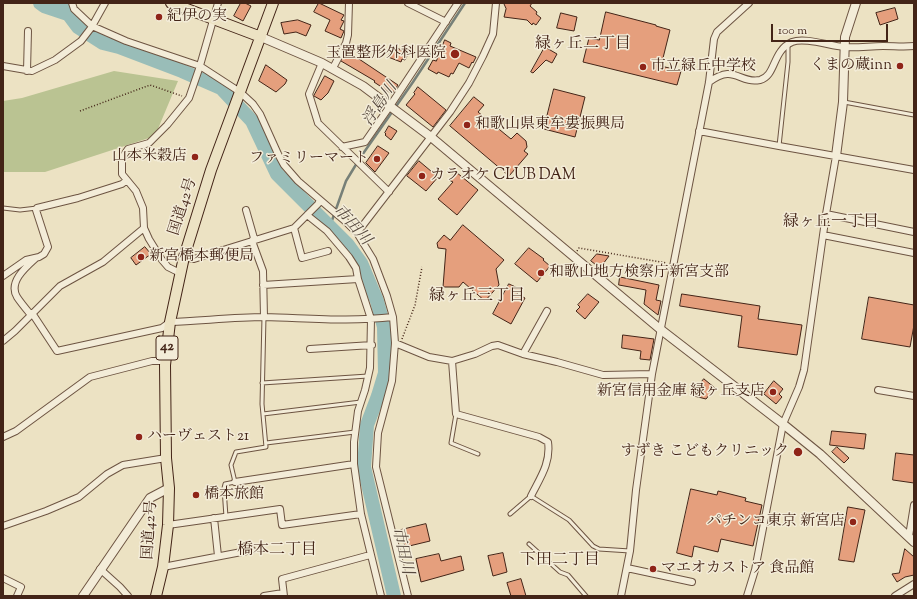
<!DOCTYPE html>
<meta charset="utf-8">
<style>
body{margin:0}
#map{position:relative;width:917px;height:599px;overflow:hidden;background:#ece2c3;font-family:"Sorts Mill Goudy",serif}
canvas{display:block}
.frame{position:absolute;inset:0;border:4px solid #432417;pointer-events:none}
.scale{position:absolute;left:771px;top:24px;width:117px;height:18px;box-sizing:border-box;border:2px solid #432417;border-top:0;padding-left:5px;font-size:12px;line-height:14px;white-space:nowrap;color:#432417;-webkit-text-stroke:3px #f3ecd8;paint-order:stroke}
</style>
<div id="map">
<canvas width="917" height="599"></canvas>
<div class="frame"></div>
<div class="scale">100 m</div>
</div>
<script>
const ctx = document.querySelector('canvas').getContext('2d');
ctx.lineJoin = 'round';
function fillPath(path, color) {
  ctx.fillStyle = color;
  ctx.fill(path, 'evenodd');
}
function strokePath(path, color, width, dash) {
  ctx.strokeStyle = color;
  ctx.lineWidth = width;
  ctx.lineCap = dash ? 'butt' : 'round';
  ctx.setLineDash(dash || []);
  ctx.stroke(path);
}
function write(font, color, halo, rows, align = 'center') {
  ctx.font = font + ' "Sorts Mill Goudy","Noto Serif JP",serif';
  ctx.lineWidth = 3;
  ctx.setLineDash([]);
  ctx.textBaseline = 'middle';
  ctx.strokeStyle = halo;
  ctx.fillStyle = color;
  for (const [text, x, y, turn = 0] of rows) {
    ctx.save();
    ctx.translate(x, y);
    ctx.rotate((+turn || 0) * Math.PI / 180);
    ctx.textAlign = isNaN(turn) ? turn : align;
    if (halo) ctx.strokeText(text, 0, 0);
    ctx.fillText(text, 0, 0);
    ctx.restore();
  }
}
fillPath(new Path2D(`
 M114,71L178,81L155,136L45,172H3V101L22,98Z`), '#bac392');
strokePath(new Path2D(`
 M330,226L346,181L360,158L413,82L465,3`), '#778078', 2.5);
strokePath(new Path2D(`
 M40,3L44,6L68,14
 M60,3L78,27L103,43L119,47L182,71L221,88L252,121L277,174L348,245L361,263L377,301L384,327L385,373L378,396L367,425L364,467L394,596`), '#99bdb8', 14);
const building = new Path2D(`
 M241,3H245L251,6L243,21L234,16Z
 M319,3L344,15L341,20L344,21L340,29L344,31L341,38L325,31L330,20L314,12Z
 M504,3H532L530,6L537,12L536,14L541,18L536,25L533,23L532,25L527,20L504,17L506,9Z
 M895,8L898,19L880,25L876,13Z
 M606,12L656,25V26L670,30L661,66L681,71L677,85L583,62L589,38L599,40Z
 M561,13L577,17L574,31L557,28Z
 M298,20L311,25L306,36L296,32L284,34L281,23Z
 M445,40L451,43L450,46L476,57L473,63L472,62L469,68L459,63L453,74L451,73L449,77L438,72L437,74L428,69L433,60L436,61Z
 M394,46L408,54L405,60L402,59L401,62L388,57Z
 M545,47L557,54L552,63L546,60L533,73L531,72Z
 M347,51L398,85L392,94L374,82L375,81L341,61Z
 M266,65L287,80L285,84L276,92L259,81Z
 M325,76L334,81L328,93L321,100L314,96Z
 M418,87L446,110L433,127L406,105L415,94L414,93Z
 M554,89L585,97L575,137L544,129Z
 M474,97L484,105L478,112L511,139L517,133L526,141L527,147L524,151L528,154L509,176L450,126Z
 M389,126L397,131L391,140L385,135L386,134L385,133Z
 M378,146L389,153L375,172L366,163Z
 M419,161L438,177L426,191L407,176Z
 M456,172L478,190L457,215L438,199L453,182L449,180Z
 M463,225L504,260L496,269L499,285L485,301L463,282L459,287H443L446,249L438,248L437,243L444,235L450,240Z
 M145,247L151,254L136,265L131,258Z
 M529,248L544,259L543,260L550,266L537,282L515,264Z
 M597,254L609,256L600,268L591,261Z
 M620,277L659,285L656,300L661,301L658,315L644,304L646,290L619,285Z
 M509,284L520,289L517,294L525,298L511,324L493,314Z
 M588,294L599,302L585,319L576,311L580,307L578,305Z
 M682,294L760,306L758,319L802,325L797,355L738,347L742,316L680,306Z
 M869,297L914,305V325L910,347L862,339Z
 M623,335L654,339L650,360L640,359L641,351L622,348Z
 M704,379L715,388L706,399L694,396L698,391L696,389Z
 M774,381L783,389L779,394L782,397L776,404L764,394Z
 M832,431L866,434L864,449L830,445Z
 M837,447L849,458L844,463L832,452Z
 M896,453L914,455V483L893,480Z
 M691,489L717,495L718,491L746,498L745,501L762,505L753,546L721,539L718,552L694,546L692,557L677,553Z
 M848,507L865,510L854,562L839,560Z
 M426,524L430,541L405,547L401,530Z
 M905,549L914,557V575L905,577L897,582L892,574L899,573Z
 M503,553L507,572L493,576L488,556Z
 M439,554L441,561L461,556L464,570L421,582L416,559Z
 M521,579L526,596H511L507,583Z`);
fillPath(building, '#e59f7d');
strokePath(building, '#432417', 1);
const service = new Path2D(`
 M844,102L914,115
 M779,146L788,62V44
 M3,208L20,210L37,208
 M262,383L368,376
 M263,414L361,402
 M456,414L451,443L478,454
 M266,443L355,432
 M510,514L531,496L569,520L593,546L599,549L630,551
 M226,517L224,488L225,484L235,482L231,465L236,452L266,447L262,404L264,317
 M529,544L560,572L568,575L586,596`);
const minor = new Path2D(`
 M72,3L74,9L92,26L126,41L200,66L240,92L253,104L260,114L278,154L284,165L298,181L346,222L357,233L373,259L387,296L393,317L395,343L392,381L378,433L376,467L408,596
 M408,3L446,22
 M322,63L309,94L318,123L389,192
 M3,66L32,71L55,60L81,41L91,28L105,3
 M333,68L346,43L348,35L349,3
 M27,71L28,31
 M709,82C735,63 738,84 760,80C776,76 772,51 792,42C805,37 830,46 844,47C857,48 870,46 883,46C894,46 904,47 914,46
 M699,131L779,146L914,170
 M342,147L365,142L390,106L458,3
 M246,210L254,238L252,241L263,271L264,317
 M826,214L914,232
 M307,215L327,231L349,257L356,268L358,279L371,319L370,368L365,390L358,411L354,442V464L361,514L381,596
 M294,228L302,258L328,251
 M357,233L450,112L469,83L483,56L493,34L496,3
 M823,235L914,253
 M184,257L194,259L294,228L318,204L320,200
 M180,273L168,267L162,260L149,239L144,228L143,208L136,191L122,174V158L128,149L149,143L167,125L189,98L199,69L218,3
 M3,276L26,260L39,257L44,254L48,247L36,210L37,208L78,198L122,184L127,180
 M263,285L358,279
 M32,313L57,351L162,328L170,322C201,321 233,317 265,317C308,318 350,322 393,317
 M31,315C26,309 21,303 17,297C8,282 26,267 36,258
 M3,341L15,331L60,286L103,262L144,228
 M395,343L429,357L452,361L475,354L492,346L498,345L523,354L557,362L603,375L652,374
 M310,349L372,345
 M523,354L547,311
 M452,361L456,414L539,437L548,442C551,463 540,478 531,496
 M878,390L914,396
 M3,437L16,431L90,377L152,361H165
 M235,482L354,464
 M214,518L218,556
 M168,525L280,509L282,525L361,514
 M3,526L46,511L79,497L107,474L123,465L166,458
 M909,536L914,505
 M163,567L252,550
 M627,568L692,582
 M100,569L120,587L128,596
 M3,578L21,587L17,596
 M264,596L283,593
 M284,596L282,579L370,555
 M621,596L630,551L636,490L652,374L709,82L714,39L717,32L749,3
 M747,596L755,570L783,424L799,387L804,370L826,214L836,156
 M895,596L914,584`);
const tertiary = new Path2D(`
 M261,37L322,63L363,86L431,137L660,329L783,424L820,454L914,542
 M836,156L843,102L845,37L856,3
 M83,596L150,498L169,488`);
const trunk = new Path2D(`
 M171,3L261,37
 M156,596L163,567L168,525L169,488L166,458L165,365L170,322L184,257L211,170L273,3`);
strokePath(service, '#6d5442', 5);
strokePath(minor, '#6d5442', 8);
strokePath(tertiary, '#6d5442', 10);
strokePath(trunk, '#432417', 12);
strokePath(new Path2D(`
 M80,111L150,85L182,96
 M577,251L579,248L667,263
 M402,339L415,305L422,267`), '#432417', 1.5, [1, 2]);
strokePath(service, '#f3ecd8', 3);
strokePath(minor, '#f3ecd8', 6);
strokePath(tertiary, '#f3ecd8', 8);
strokePath(trunk, '#ece2c3', 10);
for (const [x, y, r, color] of [
 [159,17,4,"#8f2418"],
 [455,54,5,"#8f2418"],
 [900,66,4,"#8f2418"],
 [643,67,4,"#8f2418"],
 [467,125,4,"#8f2418"],
 [195,157,4,"#8f2418"],
 [377,159,4,"#8f2418"],
 [422,176,4,"#8f2418"],
 [141,257,4,"#8f2418"],
 [541,273,4,"#8f2418"],
 [773,392,4,"#8f2418"],
 [139,437,4,"#8f2418"],
 [798,452,5,"#8f2418"],
 [196,495,4,"#8f2418"],
 [853,522,4,"#8f2418"],
 [653,569,4,"#8f2418"]
]) {
  const dot = new Path2D();
  dot.arc(x, y, r, 0, 2 * Math.PI);
  ctx.fillStyle = color;
  ctx.fill(dot);
  strokePath(dot, '#f3ecd8', 1.5);
}
for (const [x, y, w] of [
 [167,348,22]
]) {
  const box = new Path2D();
  box.roundRect(x - w / 2, y - 12, w, 24, 3);
  ctx.fillStyle = '#f3ecd8';
  ctx.fill(box);
  strokePath(box, '#432417', 1);
}
write('bold 14px', '#432417', null, [
 ["42",167,348]
]);
write('15px', '#432417', '#f3ecd8', [
 ["紀伊の実",167,17],
 ["玉置整形外科医院",446,54,"right"],
 ["くまの蔵inn",892,66,"right"],
 ["市立緑丘中学校",651,67],
 ["和歌山県東牟婁振興局",475,125],
 ["山本米穀店",187,157,"right"],
 ["ファミリーマート",369,159,"right"],
 ["カラオケ CLUB DAM",430,176],
 ["新宮橋本郵便局",149,257],
 ["和歌山地方検察庁新宮支部",549,273],
 ["新宮信用金庫 緑ヶ丘支店",765,392,"right"],
 ["ハーヴェスト21",147,437],
 ["すずき こどもクリニック",789,452,"right"],
 ["橋本旅館",204,495],
 ["パチンコ東京 新宮店",845,522,"right"],
 ["マエオカストア 食品館",661,569]
], 'left');
write('15px', '#432417', '#f3ecd8', [
 ["国道42号",184,207,-72],
 ["国道42号",151,530,-86]
]);
write('16px', '#432417', '#f3ecd8', [
 ["緑ヶ丘二丁目",583,45],
 ["緑ヶ丘一丁目",831,223],
 ["緑ヶ丘三丁目",477,297],
 ["橋本二丁目",277,551],
 ["下田二丁目",560,561]
]);
write('italic 16px', '#584a3f', '#f3ecd8', [
 ["浮島川",381,105,-56],
 ["市田川",351,226,48],
 ["市田川",401,551,77]
]);
</script>
